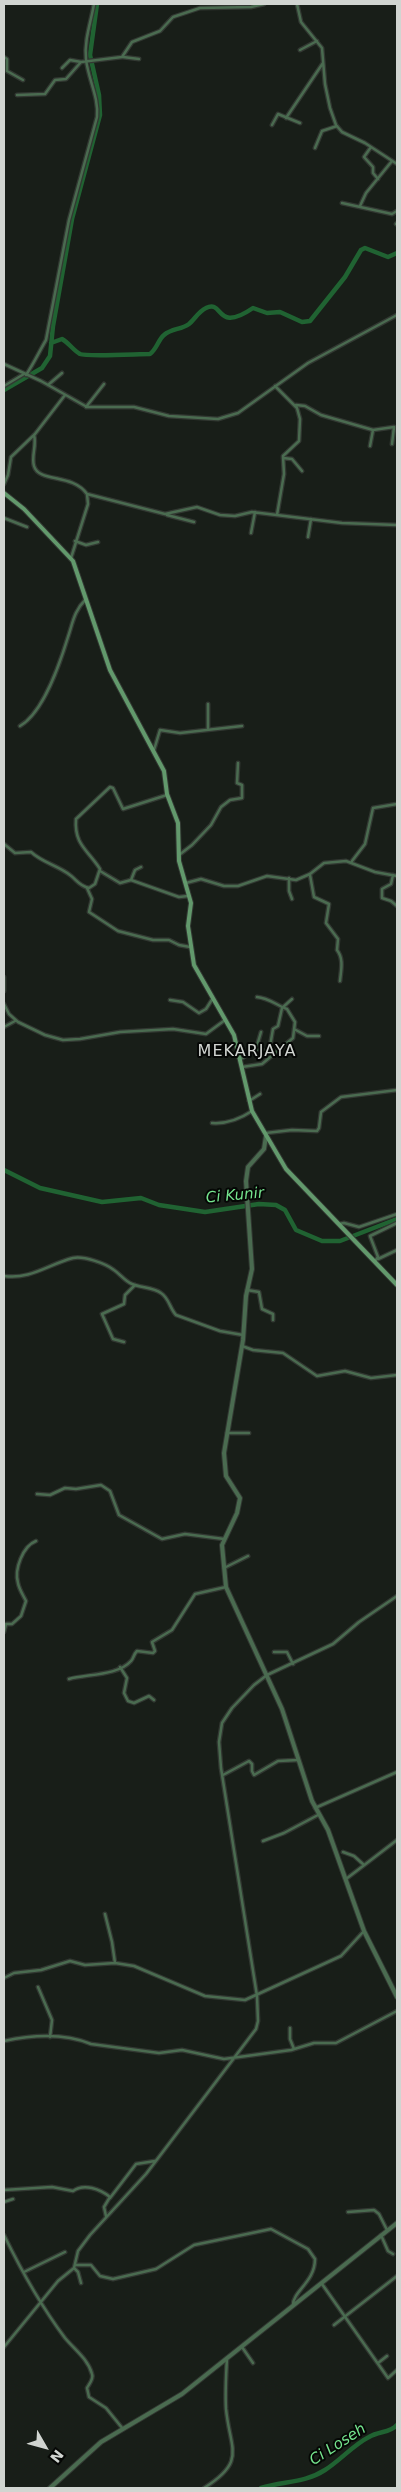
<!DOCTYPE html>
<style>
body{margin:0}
#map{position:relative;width:401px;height:2492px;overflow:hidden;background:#181e18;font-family:"DejaVu Sans",sans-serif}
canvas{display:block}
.frame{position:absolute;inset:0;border:5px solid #d1d5d1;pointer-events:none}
.north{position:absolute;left:20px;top:2422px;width:50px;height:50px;-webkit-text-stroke:4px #050705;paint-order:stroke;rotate:128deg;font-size:14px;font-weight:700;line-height:20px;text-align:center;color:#d1d5d1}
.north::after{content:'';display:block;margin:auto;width:18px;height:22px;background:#d1d5d1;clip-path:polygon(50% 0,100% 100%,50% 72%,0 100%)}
</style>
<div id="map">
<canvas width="401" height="2492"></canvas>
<div class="frame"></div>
<div class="north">N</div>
</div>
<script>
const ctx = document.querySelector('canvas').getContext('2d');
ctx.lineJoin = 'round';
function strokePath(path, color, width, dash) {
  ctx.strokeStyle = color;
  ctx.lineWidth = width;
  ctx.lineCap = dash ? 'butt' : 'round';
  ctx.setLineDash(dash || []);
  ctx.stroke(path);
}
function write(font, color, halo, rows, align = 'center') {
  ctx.font = font + ' "DejaVu Sans",sans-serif';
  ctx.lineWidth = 4;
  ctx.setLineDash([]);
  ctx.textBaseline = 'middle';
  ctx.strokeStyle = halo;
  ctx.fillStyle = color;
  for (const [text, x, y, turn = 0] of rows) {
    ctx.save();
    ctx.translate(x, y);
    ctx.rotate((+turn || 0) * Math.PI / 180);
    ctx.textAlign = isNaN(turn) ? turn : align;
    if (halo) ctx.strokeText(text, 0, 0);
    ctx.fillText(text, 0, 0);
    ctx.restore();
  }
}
strokePath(new Path2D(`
 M51,343L62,339C69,343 73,350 80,354C87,357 138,354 150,354C157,349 158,340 164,335C172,328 181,330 189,324C194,320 199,311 206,308C224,299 215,334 253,308L267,313L280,312L302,322L310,321L345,277L361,250L365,248L388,257L397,253
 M4,390L42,368L50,356L53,326L72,219L100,115L99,95L90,55L97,4
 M4,1170L40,1188L102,1202L141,1198L159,1205L205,1212L259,1204L276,1205L285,1210L296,1230L322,1241H340L397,1219
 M261,2488C283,2481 305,2483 325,2470C341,2460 353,2445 369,2437C379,2431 390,2433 397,2425`), '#206332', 4.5);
const minor = new Path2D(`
 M297,4L301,22L322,48L325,84L330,108L336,125L342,132L365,143L397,164
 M300,50L317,41
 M4,57L7,59V71L23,80
 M123,57L139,59
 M62,68L70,60L81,62
 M17,95L45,94L55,80L66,79L81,62L122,57L132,42L160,31L173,17L200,8L251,7L264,4
 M286,118L323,63
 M272,125L278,114L300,123
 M371,147L364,157L373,167V173L378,179
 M315,148L322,131L337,126
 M342,203L392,214L397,211
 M360,206L366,193L392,161
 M396,224L397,223
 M4,364L41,381L87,407H134L169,416L218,419L238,413L308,363L397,315
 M26,375C34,363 39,352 46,340L69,220L97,117C99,97 88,79 86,59C84,40 91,22 94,4
 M48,385L62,373
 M4,386L24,374
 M275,386L297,408L300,419L299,441L283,456L284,474L277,515
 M296,405L305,406L321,415L373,430L394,427L392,444
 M86,407L104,384
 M34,435C37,445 31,456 34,466C39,483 72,473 87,494L88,504L71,558
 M370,446L373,430
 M283,458L292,459L302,471
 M4,484L8,475L11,457L35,434L65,395
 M87,494L165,514L197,507L220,515L235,516L252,512L342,523L397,525
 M167,515L194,522
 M4,518L27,527
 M251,533L255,512
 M308,537L311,519
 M75,541L86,545L98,542
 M20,726C44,712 60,663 68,637C73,622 74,611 86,599
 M208,728V704
 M154,750L160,730L180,733L242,726
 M4,844L15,853L31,852C43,863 57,865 70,875C77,880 79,886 89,888L95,884L100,869C88,850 74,845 76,819L110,787L113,788L123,809L167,795
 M179,855L192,845L211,825L221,807L230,800L242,798V785L237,783L238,763
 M352,861L365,844L373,808L397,804
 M100,871L120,883L131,880L179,897L188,896
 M310,875L314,897L329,904L326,923L338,939L337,950C344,959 341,970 340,981
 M393,875L391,884L382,889V898L391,901L397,906
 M289,878V891L292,899
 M131,880L135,870L141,867
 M186,883L201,879L224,886H238L267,876L296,880L310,874L324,863L346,861L375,872L397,876
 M87,888L92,899L89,912L118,931L153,940H169L179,945L190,947
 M4,977V991
 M170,1000L183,1002L199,1013L206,1009L213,998
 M4,1004L9,1014L18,1022L45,1035L63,1040L80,1039L120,1032L173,1029L206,1034L225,1020
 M4,1027L15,1021
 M294,1029L307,1036H319
 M256,1049L269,1052L273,1029L278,1026L282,1008L292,999
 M241,1059L256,1049L261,1032
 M242,1067L262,1064L293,1038L295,1022L287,1009C276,1005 269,998 257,997
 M249,1101L260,1094
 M212,1123C226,1124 240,1119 252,1111
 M266,1133L292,1130L317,1131L319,1128L321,1112L341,1097L397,1090
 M339,1224L344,1223L359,1227L397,1214
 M378,1259L397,1250
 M375,1261L378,1257L370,1236L397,1223
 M4,1276C30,1280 49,1264 73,1258C84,1256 105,1263 114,1270C120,1274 125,1281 132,1284C141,1288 153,1287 161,1293C169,1298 170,1309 176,1315L220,1331L243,1335
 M247,1290L259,1292L262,1309L273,1314V1320
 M124,1342L113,1339L102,1314L124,1304L125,1295L135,1285
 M242,1346L253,1350L283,1353L317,1376L345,1371L371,1378L397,1375
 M227,1433H249
 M37,1494L50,1495L65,1488L76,1489L101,1485L110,1491L119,1515L162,1539L185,1534L224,1539
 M224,1568L248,1556
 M4,1632L6,1624H12L21,1616L26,1601C23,1595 19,1589 18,1583C14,1569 23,1546 36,1541
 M274,1652H287L293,1664
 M120,1667L127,1678L124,1693L128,1701L134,1703L149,1696L154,1700
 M69,1679C86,1674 118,1676 131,1661C134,1658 133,1655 137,1651L153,1653L155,1651L152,1642L172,1630L195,1594L226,1587
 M223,1775L249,1761L252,1764V1771L254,1775L278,1761L298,1760
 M315,1808L397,1772
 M263,1841L284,1833L318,1815
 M343,1852L354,1856L364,1865
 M346,1879L397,1840
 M105,1914L112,1942L115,1963
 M4,1978L14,1973L41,1970L70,1961L85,1965L115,1963L134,1966L205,1996L245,2000L341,1956L364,1931
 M38,1987L52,2020L50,2037
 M290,2028V2039L294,2049
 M4,2041C32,2035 64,2033 91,2044L159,2053L182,2050L224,2059L291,2050L314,2043H336L397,2011
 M4,2190L52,2187L73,2191C84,2183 100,2189 110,2197L104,2207L106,2216
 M110,2198L136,2164L155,2161
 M4,2202L13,2199
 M348,2212L374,2210L379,2214L387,2230
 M4,2235C21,2270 41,2306 65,2338C74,2349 88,2359 92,2374C94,2379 89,2384 87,2388L89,2397L106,2408L123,2429
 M381,2235L388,2251L393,2254
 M75,2265H91L100,2276L113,2279L156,2269L194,2245L271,2229L308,2249L315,2259C315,2282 293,2291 293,2305
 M74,2268L78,2272L81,2283
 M24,2272L65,2252
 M322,2284L388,2378L397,2370
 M334,2325L397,2276
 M4,2347L58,2281L74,2268L78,2251L90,2235L146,2174L256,2029L258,2021L257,1996L221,1768L219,1742L222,1723L232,1708L254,1685L267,1675L333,1644L359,1622L397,1596
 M242,2347L253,2363
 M378,2363L387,2356
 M204,2488C247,2461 230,2450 226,2409C225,2392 226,2375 227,2358`);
const tertiary = new Path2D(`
 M266,1136L264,1149L248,1167L246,1181L252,1269L246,1296L243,1340L224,1453L226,1476L240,1498L237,1513L222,1545L226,1587L282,1709L312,1801L328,1830L364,1931L397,1997
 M50,2488L101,2442L182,2394L397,2223`);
const secondary = new Path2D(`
 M4,493L24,509L73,561L110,670L164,771L167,794L178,823L179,861L191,903L188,926L194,965L234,1035L252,1111L286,1169L397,1285`);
strokePath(minor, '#323832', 5);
strokePath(tertiary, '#323832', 6);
strokePath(secondary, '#323832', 6);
strokePath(minor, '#4a6b50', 2.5);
strokePath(tertiary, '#4a6b50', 4);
strokePath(secondary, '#62996c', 4);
write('italic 15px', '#75e58e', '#050705', [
 ["Ci Kunir",235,1196,-5],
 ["Ci Loseh",338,2445,-33]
]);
ctx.letterSpacing = '1px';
write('16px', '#d1d5d1', '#050705', [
 ["MEKARJAYA",247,1052]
]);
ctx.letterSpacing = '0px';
</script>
